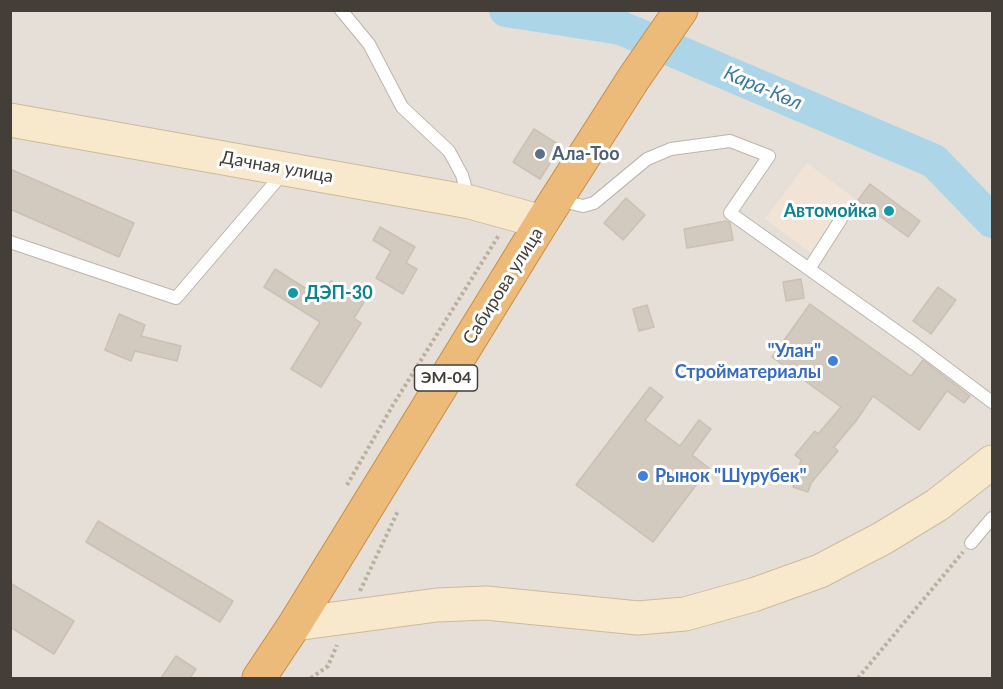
<!DOCTYPE html>
<meta charset="utf-8">
<style>
body{margin:0}
#map{position:relative;width:1003px;height:689px;overflow:hidden;background:#f2eee8;font-family:Lato,sans-serif}
canvas{display:block}
.frame{position:absolute;inset:0;border:12px solid #443e38;pointer-events:none}
</style>
<div id="map">
<canvas width="1003" height="689"></canvas>
<div class="frame"></div>
</div>
<script>
const ctx = document.querySelector('canvas').getContext('2d');
ctx.lineJoin = 'round';
function fillPath(path, color) {
  ctx.fillStyle = color;
  ctx.fill(path, 'evenodd');
}
function strokePath(path, color, width, dash) {
  ctx.strokeStyle = color;
  ctx.lineWidth = width;
  ctx.lineCap = dash ? 'butt' : 'round';
  ctx.setLineDash(dash || []);
  ctx.stroke(path);
}
function write(font, color, halo, rows, align = 'center') {
  ctx.font = font + ' Lato,sans-serif';
  ctx.lineWidth = 6;
  ctx.setLineDash([]);
  ctx.textBaseline = 'middle';
  ctx.strokeStyle = halo;
  ctx.fillStyle = color;
  for (const [text, x, y, turn = 0] of rows) {
    ctx.save();
    ctx.translate(x, y);
    ctx.rotate((+turn || 0) * Math.PI / 180);
    ctx.textAlign = isNaN(turn) ? turn : align;
    if (halo) ctx.strokeText(text, 0, 0);
    ctx.fillText(text, 0, 0);
    ctx.restore();
  }
}
fillPath(new Path2D(`
 M10,11H992V678H11Z`), '#e5dfd7');
fillPath(new Path2D(`
 M807,163L854,198L812,254L765,219Z`), '#f1e3d6');
strokePath(new Path2D(`
 M506,10L621,28L934,161L992,221`), '#acd5e7', 34);
const building = new Path2D(`
 M534,129L561,146L540,179L513,162Z
 M10,169L134,223L119,257L10,209Z
 M870,184L920,221L908,237L858,200Z
 M626,198L645,215L623,240L604,223Z
 M726,221L730,223L733,240L687,248L684,229Z
 M380,227L415,247L406,263L417,269L403,294L376,278L391,251L373,240Z
 M275,269L321,298L331,281L364,302L354,318L361,323L321,387L291,369L320,322L264,287Z
 M801,279L804,298L786,301L783,282Z
 M938,287L956,300L931,334L913,321Z
 M810,304L911,376L923,360L970,396L964,403L947,391L919,430L873,396L856,421L834,447L838,451L811,483L808,492L793,487L801,460L795,455L815,431L818,434L841,407L772,357Z
 M647,305L654,327L639,331L633,309Z
 M119,314L145,325L141,336L181,346L177,361L135,351L131,361L105,350Z
 M650,387L663,397L645,420L680,446L699,420L711,429L692,455L709,468L653,542L576,485Z
 M98,521L233,601L220,622L86,542Z
 M10,583L74,621L54,654L10,627Z
 M176,656L196,669L190,678H161Z`);
fillPath(building, '#d2c9bf');
strokePath(building, '#ccc0b3', 1.5);
const lane = new Path2D(`
 M341,10L369,44L402,107L449,151L462,175L469,200
 M558,200L583,206L594,203L647,159L671,149L730,141L769,156L730,213L916,345L992,402
 M10,242L176,298L284,172
 M809,269L841,219
 M971,543L992,518`);
const secondary = new Path2D(`
 M10,120L470,202L542,222
 M295,624L437,605L486,603L638,618L685,614L753,595L820,571L883,538L937,505L992,462`);
const highway = new Path2D(`
 M259,678L295,624L542,222L634,78L681,10`);
strokePath(lane, '#bcb5ac', 14);
strokePath(secondary, '#ccbb9d', 35);
strokePath(highway, '#ca8e4a', 35);
strokePath(new Path2D(`
 M347,485L393,405L499,235
 M360,591L398,511
 M311,678L328,666L337,645
 M858,678L963,552`), '#bcaf9f', 4, [3, 3]);
strokePath(lane, '#fff', 12);
strokePath(secondary, '#f8e9cc', 33);
strokePath(highway, '#ecba79', 33);
for (const [x, y, r, color] of [
 [540,154,6,"#5c6f8a"],
 [889,211,6,"#0f9aa8"],
 [293,293,6,"#0f9aa8"],
 [833,361,6,"#3f7fe0"],
 [643,476,6,"#3f7fe0"]
]) {
  const dot = new Path2D();
  dot.arc(x, y, r, 0, 2 * Math.PI);
  ctx.fillStyle = color;
  ctx.fill(dot);
  strokePath(dot, '#fff', 2);
}
for (const [x, y, w] of [
 [446,378,63]
]) {
  const box = new Path2D();
  box.roundRect(x - w / 2, y - 13, w, 26, 4.5);
  ctx.fillStyle = '#fff';
  ctx.fill(box);
  strokePath(box, '#443e38', 1.5);
}
write('bold 16px', '#443e38', null, [
 ["ЭМ-04",446,378]
]);
write('bold 18px', '#4e5e75', '#fff', [
 ["Ала-Тоо",552,154]
], 'left');
write('18px', '#443e38', '#fff', [
 ["Дачная улица",277,167,10],
 ["Сабирова улица",503,286,-58]
]);
write('bold 18px', '#0d838f', '#fff', [
 ["Автомойка",877,211],
 ["ДЭП-30",305,293,"left"]
], 'right');
write('bold 18px', '#366cbe', '#fff', [
 ["\"Улан\"",821,351],
 ["Стройматериалы",821,372],
 ["Рынок \"Шурубек\"",655,476,"left"]
], 'right');
write('italic 20px', '#3c7c9c', '#fff', [
 ["Кара-Көл",763,88,23]
]);
</script>
